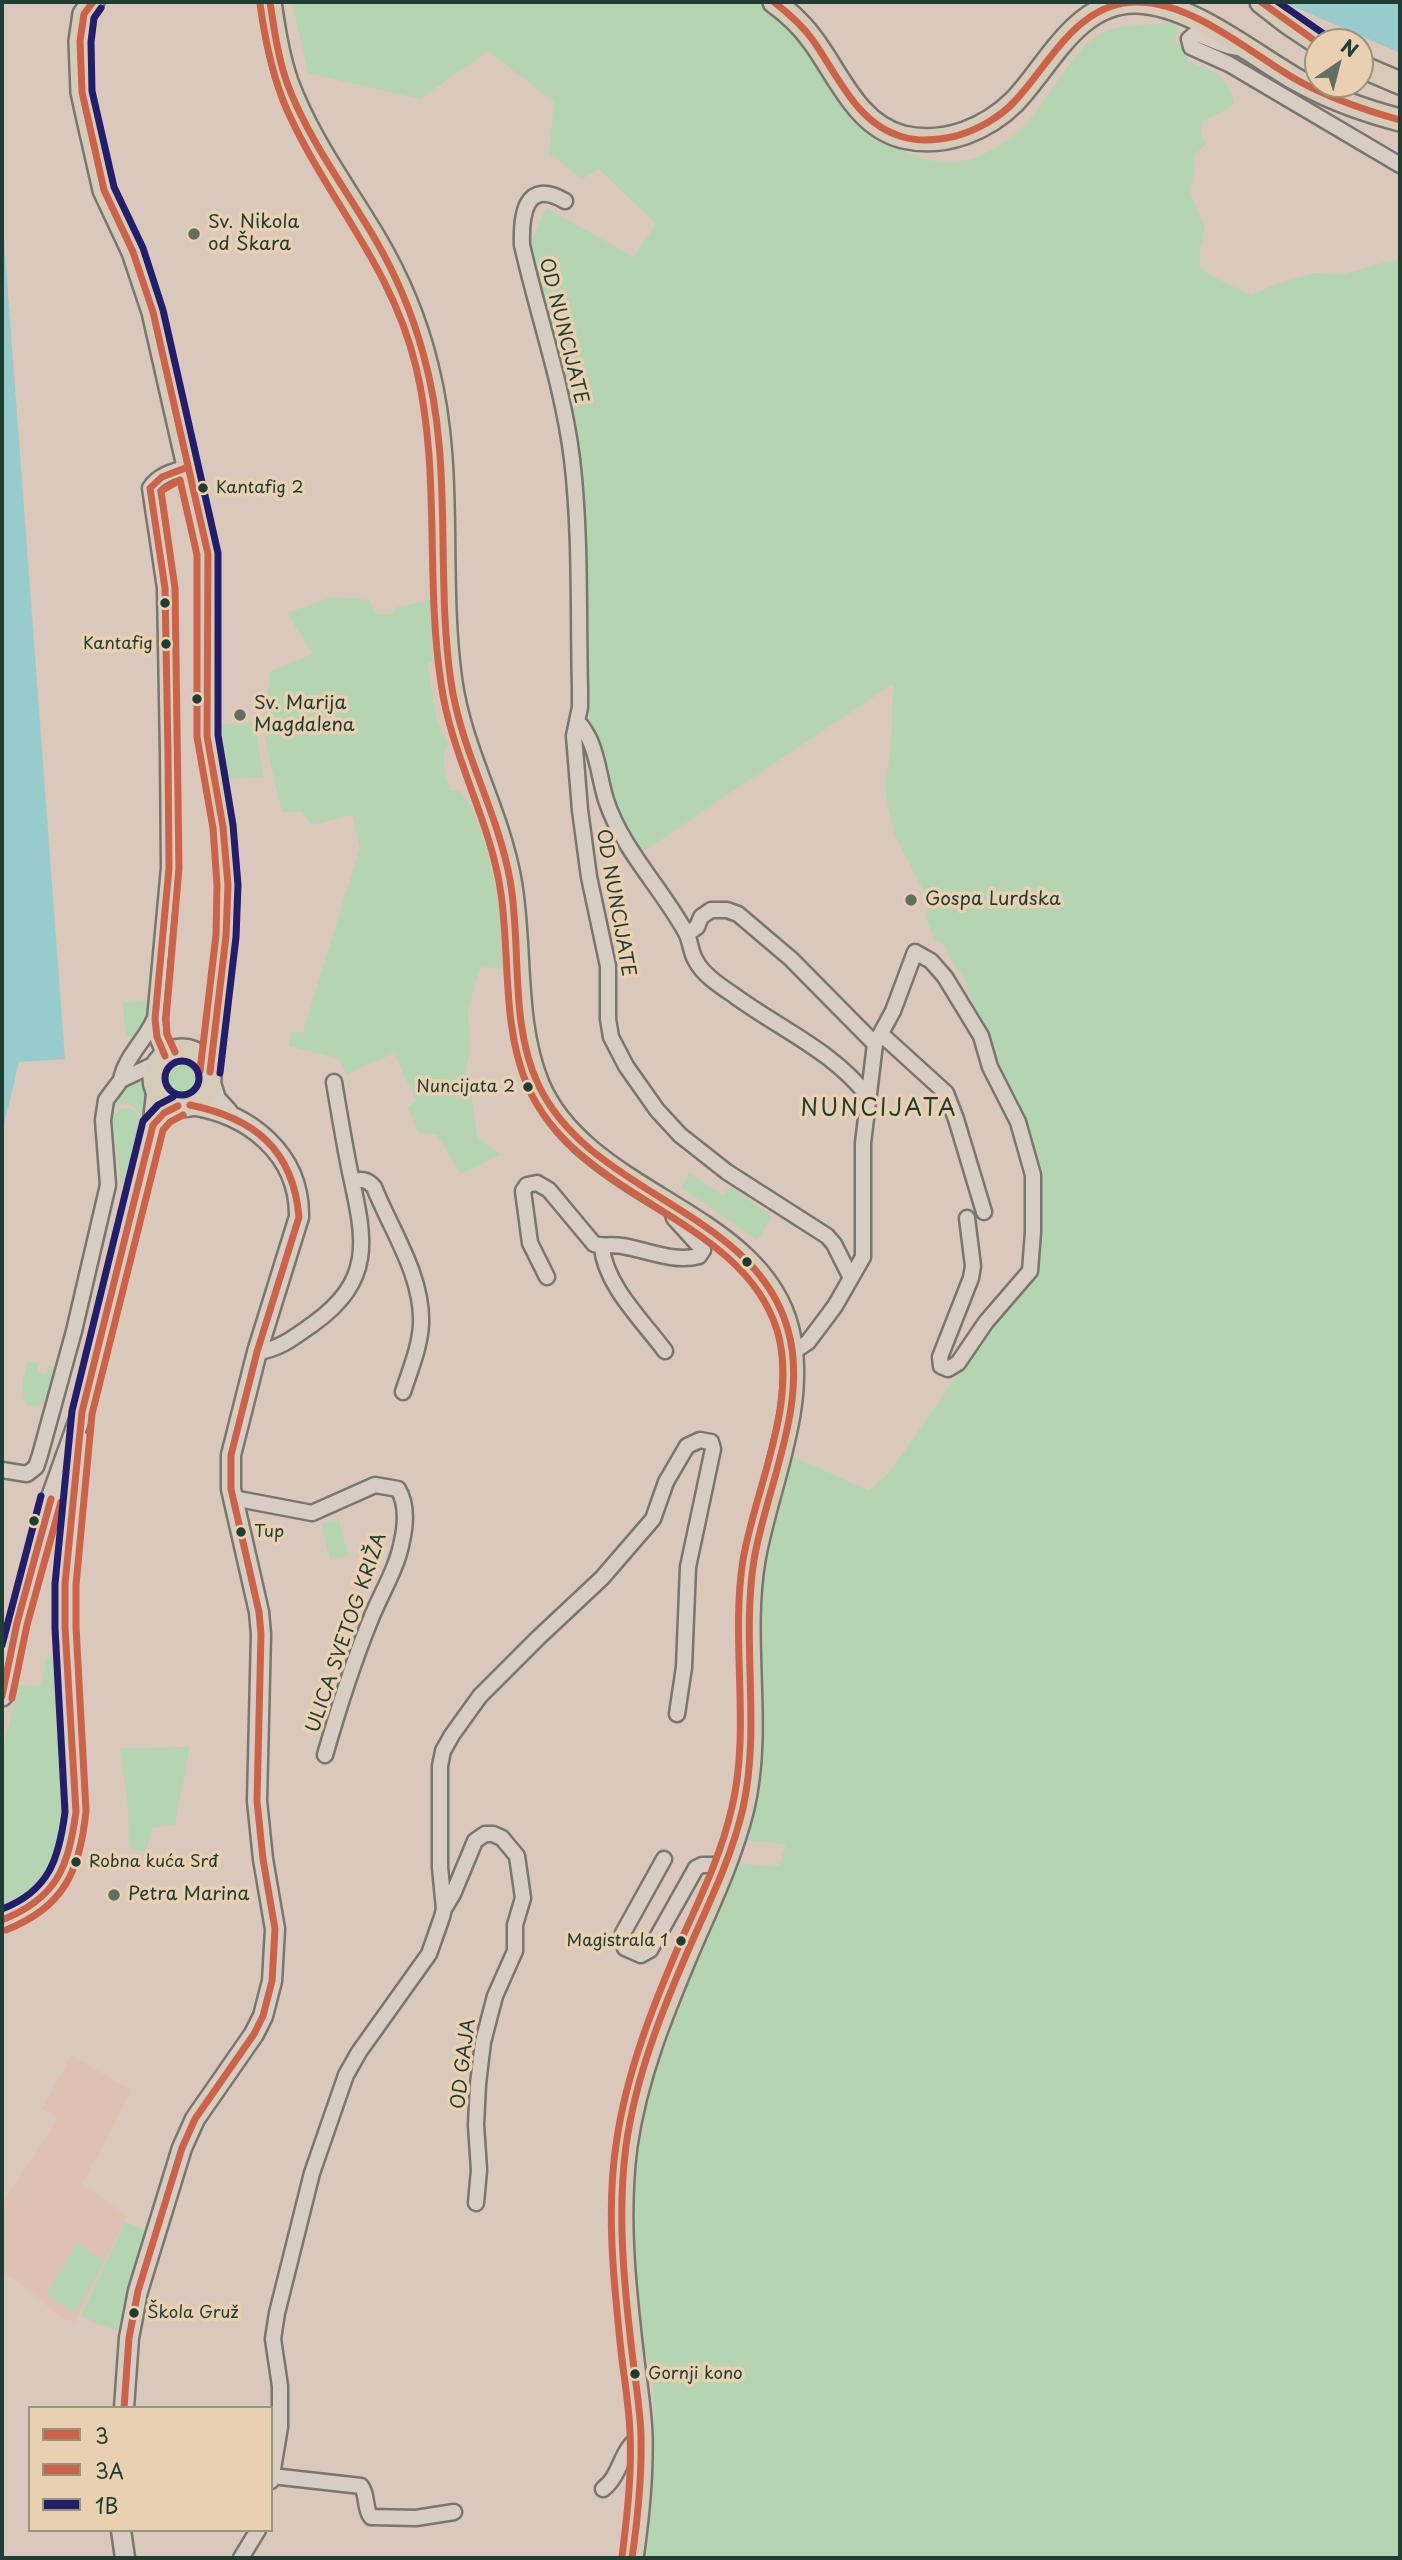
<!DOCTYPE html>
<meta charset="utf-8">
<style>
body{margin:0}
#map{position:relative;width:1402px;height:2560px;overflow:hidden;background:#d9c8bb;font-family:"Playpen Sans",sans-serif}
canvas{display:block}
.frame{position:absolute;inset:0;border:4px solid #1f3d34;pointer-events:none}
.legend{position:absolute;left:28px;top:2406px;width:245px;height:126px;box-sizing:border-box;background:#e9d0b1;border:2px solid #98957f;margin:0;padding:9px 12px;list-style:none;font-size:21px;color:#1f3d34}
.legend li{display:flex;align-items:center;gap:14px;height:35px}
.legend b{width:35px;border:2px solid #98957f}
.north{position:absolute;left:1304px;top:28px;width:70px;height:70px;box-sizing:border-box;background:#e9d0b1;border:2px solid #98957f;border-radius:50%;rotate:35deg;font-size:19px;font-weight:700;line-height:28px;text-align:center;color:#1f3d34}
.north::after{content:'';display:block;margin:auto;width:24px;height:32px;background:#606e63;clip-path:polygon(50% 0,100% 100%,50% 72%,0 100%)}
</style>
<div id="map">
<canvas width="1402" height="2560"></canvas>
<div class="frame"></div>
<ul class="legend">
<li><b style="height:9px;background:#cc6348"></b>3</li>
<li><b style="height:9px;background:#cc6348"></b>3A</li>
<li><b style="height:9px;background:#221e6b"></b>1B</li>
</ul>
<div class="north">N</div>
</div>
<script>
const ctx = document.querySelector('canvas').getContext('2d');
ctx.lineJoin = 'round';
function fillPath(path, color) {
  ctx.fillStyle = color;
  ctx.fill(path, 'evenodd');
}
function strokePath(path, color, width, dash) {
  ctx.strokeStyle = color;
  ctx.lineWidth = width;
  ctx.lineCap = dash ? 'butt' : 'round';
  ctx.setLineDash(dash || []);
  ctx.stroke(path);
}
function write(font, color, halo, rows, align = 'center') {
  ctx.font = font + ' "Playpen Sans",sans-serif';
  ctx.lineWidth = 7;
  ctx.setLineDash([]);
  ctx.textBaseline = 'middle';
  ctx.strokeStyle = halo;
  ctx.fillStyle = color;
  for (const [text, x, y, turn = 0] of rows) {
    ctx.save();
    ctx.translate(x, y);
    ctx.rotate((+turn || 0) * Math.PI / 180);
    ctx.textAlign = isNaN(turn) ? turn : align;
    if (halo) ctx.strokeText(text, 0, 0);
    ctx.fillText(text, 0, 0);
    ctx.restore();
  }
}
fillPath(new Path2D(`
 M71,2056L132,2090L82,2184L127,2216L75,2323L59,2316L22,2284L2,2272V2205L58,2118L42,2109Z`), '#dec1b2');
fillPath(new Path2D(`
 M292,2H768L880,139C898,148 914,157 934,161C974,169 1017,139 1039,108C1053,89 1076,50 1095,37C1118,22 1152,25 1179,23L1175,41L1190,53L1186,61C1216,74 1222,67 1234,102L1230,108L1203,121L1201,133L1206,144L1194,155L1195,167L1190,192L1205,228L1200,247V267L1209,275L1251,295L1274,285L1314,273L1344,274L1386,262L1400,260V2558H641L646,2530L655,2409L652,2370L643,2349L632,2279V2173L644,2101L659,2052L739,1864L779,1866L786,1844L744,1840L754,1791L763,1703L757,1588L788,1454L869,1491L890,1472L985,1335L1037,1275L1035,1258L1038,1200L995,1065L964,978L952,962L944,945L934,939L925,914L930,903L894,834L887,801L885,784L891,749L893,684L639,854L621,823L584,722L582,583L584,514L577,454L529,246L546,208L634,257L656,224L599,169L582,179L549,153L554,102L488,51L420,99L308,73Z
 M332,597L369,600L376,614L392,615L395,608L430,600L433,661L427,664L437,721L449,744C439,760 445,773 450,790L460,791C490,827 503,922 507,969L480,967L468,1010L470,1052L465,1071L470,1082L477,1137L500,1155L461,1174L437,1135L418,1132L408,1108L416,1101L394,1053L347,1074L338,1058L289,1046L292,1032H303L360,848L352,815L313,825L301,812H282L262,725L271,671L313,654L287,613Z
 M255,723L263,777L228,779L221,725Z
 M153,1000C150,1013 145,1026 136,1036H127L125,1032L123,1002Z
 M164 1078a18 18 0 1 1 36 0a18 18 0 1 1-36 0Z
 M138,1082L149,1087L144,1133L140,1131C140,1115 141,1105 123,1103L114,1109C119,1096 123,1086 138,1082Z
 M129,1108C136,1111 139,1114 139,1122L122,1189L112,1118L121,1109Z
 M690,1173L723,1196L730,1186L772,1217L757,1240L681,1187Z
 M28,1361L39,1364L37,1372L46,1374L49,1366L59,1368L50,1395L40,1406L26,1405C19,1390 24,1376 28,1361Z
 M339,1520L348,1556L330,1560L321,1524Z
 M52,1655C55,1689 57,1723 58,1758C60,1788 65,1826 54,1855C45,1879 26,1899 2,1906V1752L19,1685L40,1686L47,1658Z
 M190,1747L175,1824L152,1828L146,1852L129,1848L128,1806L120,1748Z
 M125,2222L148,2231L129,2289L120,2331L97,2324L81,2315Z
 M77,2243L105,2261L75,2313L46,2295Z`), '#b5d4b2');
fillPath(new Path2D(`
 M1286,2H1400V53L1292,6Z
 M2,212L65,1059L19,1062L2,1133Z`), '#98cccc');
const minor = new Path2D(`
 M1239,48C1223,47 1211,38 1195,34L1189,39L1191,47L1229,64L1400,165
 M565,201C525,178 521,215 522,245C538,316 563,386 572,459C581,535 578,612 580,689V707L574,736L580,810L589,877L608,966V1019L611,1037L626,1066L657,1110L680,1135L727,1172L827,1236L834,1244L851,1278
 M577,721C597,741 598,774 606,800C622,849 660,886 685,931C691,940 690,952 696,961C703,975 722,987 735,996C780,1029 835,1052 869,1098
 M687,934L697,927L701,917L711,910H727L738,914L791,959L875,1044
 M881,1034L946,1093L956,1119L984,1212
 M165,1056L157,1037L155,1019L169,868L168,753L165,588L150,488C158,475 174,471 188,467
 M121,1080C125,1057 145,1041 154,1020
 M352,1181C362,1179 367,1179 374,1187C391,1230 423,1276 421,1324C420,1347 410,1370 403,1392
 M602,1247C605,1285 643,1321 665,1351
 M547,1277L530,1243L523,1191L527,1185L537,1183L549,1190L594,1244C604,1247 612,1244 622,1246C647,1250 674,1263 699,1256L703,1250L674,1218L671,1206
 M257,1352C279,1350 296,1336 313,1324C376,1279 364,1237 350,1172C344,1142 339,1112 334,1082
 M792,1353L808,1342L835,1306L863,1257V1143L875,1044L893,1011L915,952L931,961L945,977L981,1036L990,1067L1018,1122L1033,1175V1232L1030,1271L986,1322L958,1363L948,1369L941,1366L940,1357L971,1278L973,1266L967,1218
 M2,1470L27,1474L36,1467L40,1455L74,1331L108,1185L103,1120L106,1100L121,1080L159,1062
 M233,1498L312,1513L375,1485L398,1489C407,1504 406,1523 402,1541C397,1569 380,1595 370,1621C352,1665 338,1710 325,1755
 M664,1859L623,1933L625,1948L641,1955L650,1950L696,1868L702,1865H726
 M444,1909L453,1894L475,1841L485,1834H493L502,1838L517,1856L523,1898L515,1925V1951L495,1996L483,2042L478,2084L476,2125L479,2170L476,2203
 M272,2476L361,2486C368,2495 364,2508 371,2517L416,2518L454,2512
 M271,2481L280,2427V2386L273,2339L277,2313L312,2173L346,2075L359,2052L429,1954L442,1917L444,1909L440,1867V1766L443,1751L452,1735L480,1696L538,1638L602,1578L653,1519L666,1482L687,1446L700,1440L711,1442L713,1449L688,1567L684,1667L677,1714
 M603,2489C622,2475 620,2448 641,2437
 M241,2558L258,2530`);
const tertiary = new Path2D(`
 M210,1080L216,1099L228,1112
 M124,2408L129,2338L138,2291L182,2148L195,2119L254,2034L263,2016L272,1981L275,1929L263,1859L257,1801L261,1634L259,1612L231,1489V1455L257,1352L299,1217C300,1154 249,1113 190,1105
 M121,2530L125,2558`);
const secondary = new Path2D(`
 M153,1125L164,1113L178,1106
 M2,1696L17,1623L52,1496L82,1412L153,1125L157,1090
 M2,1920C12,1916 24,1912 33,1906C62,1887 72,1844 76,1812L65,1627V1584L79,1440`);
const primary = new Path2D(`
 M93,2L84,14L80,41L82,92L87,115L104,190L133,252L153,312L208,554L207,736L223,827L228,885L226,936L210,1072
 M270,2C274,29 278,56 287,82C308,139 344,187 375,239C398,278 416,321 427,366C454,472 436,576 451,682C461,751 498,812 510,880C522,946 512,1020 538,1084C585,1197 760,1212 788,1330C806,1407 767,1485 754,1560C740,1642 762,1726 743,1808C731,1857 709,1903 689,1949C662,2013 636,2076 626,2146C617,2215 624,2283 632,2352C635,2380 640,2407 641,2435C642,2476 638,2517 632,2558
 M774,2C788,12 801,24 812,39C838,73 856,125 903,137C924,142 945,140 965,133C984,126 1000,116 1014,102C1049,66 1077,0 1137,2C1192,4 1250,53 1297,80C1329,98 1365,111 1400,120
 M1261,2L1288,23L1318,43
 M1360,66L1400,83
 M154 1078a28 28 0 1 1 56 0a28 28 0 1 1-56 0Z`);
strokePath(minor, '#78766f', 19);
strokePath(tertiary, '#78766f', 23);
strokePath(secondary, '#78766f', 24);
strokePath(primary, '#78766f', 26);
strokePath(minor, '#d7cdc2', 14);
strokePath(tertiary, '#d7cdc2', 18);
strokePath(secondary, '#d7cdc2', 19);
strokePath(primary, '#d6cbb8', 21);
strokePath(new Path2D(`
 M93,2L84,14L80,41L82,92L104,190L133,252L153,312L208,554L207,736L223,827L228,885L226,936L210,1072
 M270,2C274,29 278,57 287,83C308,139 345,188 375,239C396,275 412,313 423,353C454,461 435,573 451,682C461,751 498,812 510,880C522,946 509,1022 538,1084C590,1196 755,1209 788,1330C809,1404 766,1488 754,1560C741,1642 761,1726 743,1808C733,1852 713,1895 694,1937C665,2003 636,2073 626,2146C617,2214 624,2284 632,2352C635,2379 640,2407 641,2434C642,2476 638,2517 632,2558
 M774,2C788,13 801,24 812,39C838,75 856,124 903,137C920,142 939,140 956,136C977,130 999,118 1014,102C1050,64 1077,2 1137,2C1193,2 1250,53 1297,80C1329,98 1364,110 1400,120
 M1261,2L1318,43
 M165,1056L157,1037L155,1019L169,868L168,753L165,588L150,488L162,477L188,467
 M2,1696L17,1623L51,1499
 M2,1920C57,1898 68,1868 76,1812L65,1627V1584L82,1412L153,1125L164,1113L178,1106
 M124,2408L129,2338L138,2291L182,2148L195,2119L254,2034L263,2016L272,1981L275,1929L263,1859L257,1801L261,1634L259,1612L231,1489V1455L257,1352L299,1217C293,1149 254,1118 190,1105`), '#cc6348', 7);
strokePath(new Path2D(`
 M260,4C265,40 272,76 287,110C328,201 392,266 416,367C441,471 425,578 441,683C451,756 491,821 501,894C510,957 502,1025 527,1085C577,1201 741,1215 777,1330C799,1403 755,1488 743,1560C730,1642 751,1726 732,1807C722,1852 702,1894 683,1936C654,2003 626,2072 616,2145C606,2213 614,2283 621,2351C624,2378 629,2405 630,2433C632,2474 627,2516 622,2557
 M175,1052L167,1034L166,1019L179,868L175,588L161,491L180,480L197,555V737L213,828L217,885L216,935L200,1071
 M12,1698L27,1625L61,1502
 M6,1930C64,1907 80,1871 86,1811L76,1627V1585L92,1414L163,1130L170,1122L183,1115`), '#cc6348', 7);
strokePath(new Path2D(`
 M1278,2L1324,34
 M101,8L94,18L91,42L92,91L114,187L143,248L163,310L218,553V735L233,825L238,885L236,937L220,1073
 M165 1078a17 17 0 1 1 34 0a17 17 0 1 1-34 0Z
 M2,1645L41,1496
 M2,1909C49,1891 59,1859 65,1812L55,1628V1584L72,1411L143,1121L158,1105L173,1097`), '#221e6b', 7);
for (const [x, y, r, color] of [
 [194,234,7,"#606e63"],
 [203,488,6,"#1f3d34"],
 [165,603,6,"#1f3d34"],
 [166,644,6,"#1f3d34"],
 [197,699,6,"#1f3d34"],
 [240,715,7,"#606e63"],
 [911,900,7,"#606e63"],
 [528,1087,6,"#1f3d34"],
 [747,1262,6,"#1f3d34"],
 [34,1521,6,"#1f3d34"],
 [241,1532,6,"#1f3d34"],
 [76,1862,6,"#1f3d34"],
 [114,1895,7,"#606e63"],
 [681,1941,6,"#1f3d34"],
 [134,2313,6,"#1f3d34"],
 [635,2374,6,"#1f3d34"]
]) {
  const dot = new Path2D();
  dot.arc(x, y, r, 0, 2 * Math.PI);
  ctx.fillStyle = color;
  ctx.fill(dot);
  strokePath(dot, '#e9d0b1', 2.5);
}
write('17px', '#1f3d34', '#e9d0b1', [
 ["Kantafig 2",216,488],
 ["Kantafig",153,644,"right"],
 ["Nuncijata 2",515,1087,"right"],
 ["Tup",254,1532],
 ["Robna kuća Srđ",89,1862],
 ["Magistrala 1",668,1941,"right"],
 ["Škola Gruž",147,2313],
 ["Gornji kono",648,2374]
], 'left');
write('19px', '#1f3d34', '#e9d0b1', [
 ["Sv. Nikola",208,223],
 ["od Škara",208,245],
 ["Sv. Marija",254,704],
 ["Magdalena",254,726],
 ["Gospa Lurdska",925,900],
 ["Petra Marina",128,1895]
], 'left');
write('19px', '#1f3d34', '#e9d0b1', [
 ["OD NUNCIJATE",563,331,76],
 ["OD NUNCIJATE",615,903,80],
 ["ULICA SVETOG KRIŽA",347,1633,-71],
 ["OD GAJA",464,2064,-83]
]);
ctx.letterSpacing = '2px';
write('23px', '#1f3d34', '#e9d0b1', [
 ["NUNCIJATA",879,1110]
]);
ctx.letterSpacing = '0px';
</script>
